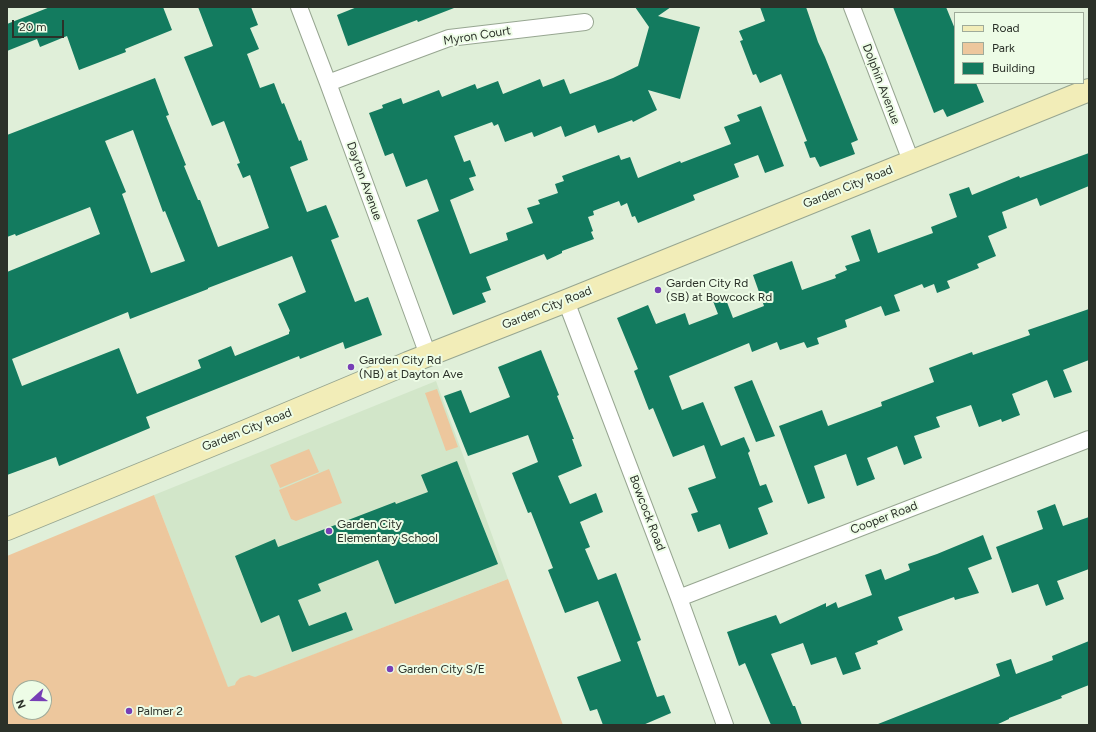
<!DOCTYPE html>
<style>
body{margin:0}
#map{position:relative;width:1096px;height:732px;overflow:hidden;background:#e0efd9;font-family:Figtree,sans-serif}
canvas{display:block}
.frame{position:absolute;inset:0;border:8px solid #2b3129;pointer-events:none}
.legend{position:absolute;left:954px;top:12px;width:130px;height:72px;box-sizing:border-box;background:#edfce6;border:1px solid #9fab9a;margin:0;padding:5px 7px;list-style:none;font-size:12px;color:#2b3129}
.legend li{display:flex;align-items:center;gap:8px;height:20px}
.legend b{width:20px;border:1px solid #9fab9a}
.north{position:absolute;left:12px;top:680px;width:40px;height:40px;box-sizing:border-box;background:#edfce6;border:1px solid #9fab9a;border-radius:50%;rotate:249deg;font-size:11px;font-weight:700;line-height:16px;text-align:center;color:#2b3129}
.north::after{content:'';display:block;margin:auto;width:14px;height:18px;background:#773fb6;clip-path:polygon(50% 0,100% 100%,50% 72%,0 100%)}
.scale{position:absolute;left:12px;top:20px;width:52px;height:18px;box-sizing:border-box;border:2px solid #2b3129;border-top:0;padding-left:5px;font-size:12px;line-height:14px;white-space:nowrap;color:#2b3129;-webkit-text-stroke:3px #edfce6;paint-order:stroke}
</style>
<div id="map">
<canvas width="1096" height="732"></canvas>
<div class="frame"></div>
<ul class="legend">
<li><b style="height:5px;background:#f2edb8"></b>Road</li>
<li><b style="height:11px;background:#edc79d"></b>Park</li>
<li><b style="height:11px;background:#137b5f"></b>Building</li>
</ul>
<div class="north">N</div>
<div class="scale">20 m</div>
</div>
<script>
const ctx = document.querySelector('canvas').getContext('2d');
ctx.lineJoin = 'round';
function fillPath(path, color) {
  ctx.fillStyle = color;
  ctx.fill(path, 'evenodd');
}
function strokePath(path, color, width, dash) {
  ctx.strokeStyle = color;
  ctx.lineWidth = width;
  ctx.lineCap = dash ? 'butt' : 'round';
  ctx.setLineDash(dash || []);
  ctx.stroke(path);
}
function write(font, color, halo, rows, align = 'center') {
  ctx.font = font + ' Figtree,sans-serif';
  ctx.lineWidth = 4;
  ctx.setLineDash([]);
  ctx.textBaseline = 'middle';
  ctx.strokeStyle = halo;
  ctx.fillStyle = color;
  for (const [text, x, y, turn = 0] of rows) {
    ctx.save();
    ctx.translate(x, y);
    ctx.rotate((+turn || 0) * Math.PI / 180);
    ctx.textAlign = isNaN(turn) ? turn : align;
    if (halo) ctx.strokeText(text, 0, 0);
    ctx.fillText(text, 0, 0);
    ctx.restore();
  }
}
fillPath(new Path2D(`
 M436,381L508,579L228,688L154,495Z`), '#d2e6c9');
fillPath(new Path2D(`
 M437,389L458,447L446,451L425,393Z
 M309,449L319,472L280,488L270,465Z
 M329,469L342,503L296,521L291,519L279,490Z
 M154,495L228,687L235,685L236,682L240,678L249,675L255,677L508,579L563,725H7V556ZM20,688H44V712H20Z`), '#edc79d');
fillPath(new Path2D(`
 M50,7H163L172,30L125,49L126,52L79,70L67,36L40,47L37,39L7,51V24Z
 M198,7H251L258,25L250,28L259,49L247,54L260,88L274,83L282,104L284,103L299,141L301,140L308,160L290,167L307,212L326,205L339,237L331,240L355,302L368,297L382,335L345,349L343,342L300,359L299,356L146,417L150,428L59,466L56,457L7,475V272L100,234L90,207L16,236L15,234L7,237V135L155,78L169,115L166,116L186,165L184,166L198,200H200L218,247L269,228L250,175L243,178L237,164L240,163L224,121L212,126L184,57L213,46ZM133,130L163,212L165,211L185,261L151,273L122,194L126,192L105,141ZM292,256L306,292L278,304L290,331L289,332V334L235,356L231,346L198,360L201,368L137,394L119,348L22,386L12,359L128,312L130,319L208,289V288Z
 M357,7H454V8L418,22L417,20L348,46L337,15Z
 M635,7H671L658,16L700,27L680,99L648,90L657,110L633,122L632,120L598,133L595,125L565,137L561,126L534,137L532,132L505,142L498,124L494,126L492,122L454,136L464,162L470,160L476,176L469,178L474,190L450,200L470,254L508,240L506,233L533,223L527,208L540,204L538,200L558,193L555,184L564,181L562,176L619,155L621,160L630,157L638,178L680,161L681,163L731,144L724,127L740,121L737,115L761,106L784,166L765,173L758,155L734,164L739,177L693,195L695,200L638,223L635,216L632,217L627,203L621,206L619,201L593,211L594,215L588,217L593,231L591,232L594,239L562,251V253L547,260L544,254L486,277L491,290L482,293L486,302L453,315L417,220L439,211L427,179L406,187L393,153L385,156L369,113L383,108L382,105L401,98L403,104L439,90L442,97L475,84L477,89L498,81L503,94L540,79L543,87L564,79L570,94L613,78L638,66L649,27Z
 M760,7H806L818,42L825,57L858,140L851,143L855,154L820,167L815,157L810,158L804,142L807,141L781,74L760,83L756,74L753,75L740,41L743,40L739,31L765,21Z
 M893,7H946L955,29V83H976L984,102L947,117L943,109L934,113Z
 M1089,153V186L1040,206L1037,198L1002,212L1007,228L988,236L996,256L977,264L979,268L947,281L950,288L937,293L934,284L924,288L922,284L894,295L900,311L885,316L881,306L845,320L847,327L817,338L819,344L807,348L804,342L780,350L777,342L752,352L749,343L669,376L682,410L703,402L721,446L744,437L750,451L748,453L760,486L766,484L773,502L758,508L768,534L729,549L720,524L698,532L691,514L698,512L688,488L716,478L704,445L673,457L653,408L649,410L634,371L638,369L617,318L648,305L656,324L685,313L689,325L718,314L713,301L725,297L733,318L764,306L753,275L792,261L802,290L836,278L835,275L847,270L845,266L860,261L851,236L870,229L878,253L933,233L931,227L957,217L949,194L969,187L972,195L1019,176L1020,178Z
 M1089,309V360L1063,370L1072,392L1054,398L1047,380L1012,394L1020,415L1002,422L1001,419L979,427L971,405L936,417L940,427L914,436L922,458L904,465L897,446L867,458L875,479L857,486L846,454L814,466L825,498L808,504L779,426L822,410L828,426L882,406L881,402L934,382L929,368L972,352L973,355L1030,335L1028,330Z
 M541,350L559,395L557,396L574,439H572L582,466L558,476L570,504L596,493L603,512L580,522L590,547L585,549L598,580L616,573L641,640L637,642L657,697L664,695L671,713L643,725H603L597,709L590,711L577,677L621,661L598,601L565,613L548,570L553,568L531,512L528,513L512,473L538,462L528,435L468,456L444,396L461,390L470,413L510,397L498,367Z
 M752,380L775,436L756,442L734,387Z
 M457,461L498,564L395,604L378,560L318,584L321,591L298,600L309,626L346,612L353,630L292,652L279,615L261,623L235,556L275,539L278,547L395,502L396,504L428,492L421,475Z
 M1055,504L1063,526L1089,517V569L1057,581L1064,599L1046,606L1038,584L1012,593L996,547L1043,529L1037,511Z
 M983,535L992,559L968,568L979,593L955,600L954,597L898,617L903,630L877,641L878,644L855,653L861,669L843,675L836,657L811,665L803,643L771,654L793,706H795L802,725H771L745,663L739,666L727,632L776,615L780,624L826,603V607L836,602L838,608L872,595L865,575L881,569L885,580L910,570L908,564L937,554Z
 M1089,641V685L1061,696L1062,698L1009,718V719L996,725H878V724L1000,676L996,664L1011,659L1016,674L1053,660L1052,656Z`), '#137b5f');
const street = new Path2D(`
 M299,7L328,83L428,355
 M852,7L911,161
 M328,83L449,38L585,22
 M566,301L679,598L725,725
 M679,598L1089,439`);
const secondary = new Path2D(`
 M7,529L246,431L408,363L566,301L1089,90`);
strokePath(street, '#97a691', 18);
strokePath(secondary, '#97a691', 24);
strokePath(street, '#fff', 16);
strokePath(secondary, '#f2edb8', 22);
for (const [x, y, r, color] of [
 [658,290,4,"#773fb6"],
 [351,367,4,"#773fb6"],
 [329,531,4,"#773fb6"],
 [390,669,4,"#773fb6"],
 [129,711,4,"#773fb6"]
]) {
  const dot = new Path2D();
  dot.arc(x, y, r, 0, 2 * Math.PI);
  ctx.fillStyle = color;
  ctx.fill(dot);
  strokePath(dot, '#edfce6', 1.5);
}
write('12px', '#2b3129', '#edfce6', [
 ["Myron Court",477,36,-9],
 ["Dolphin Avenue",881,84,69],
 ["Dayton Avenue",364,181,70],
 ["Garden City Road",848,187,-22],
 ["Garden City Road",547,308,-22],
 ["Garden City Road",247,430,-22],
 ["Bowcock Road",647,513,69],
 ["Cooper Road",884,518,-21]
]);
write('12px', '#2b3129', '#edfce6', [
 ["Garden City Rd",666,283],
 ["(SB) at Bowcock Rd",666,297],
 ["Garden City Rd",359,360],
 ["(NB) at Dayton Ave",359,374],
 ["Garden City",337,524],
 ["Elementary School",337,538],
 ["Garden City S/E",398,669],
 ["Palmer 2",137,711]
], 'left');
</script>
